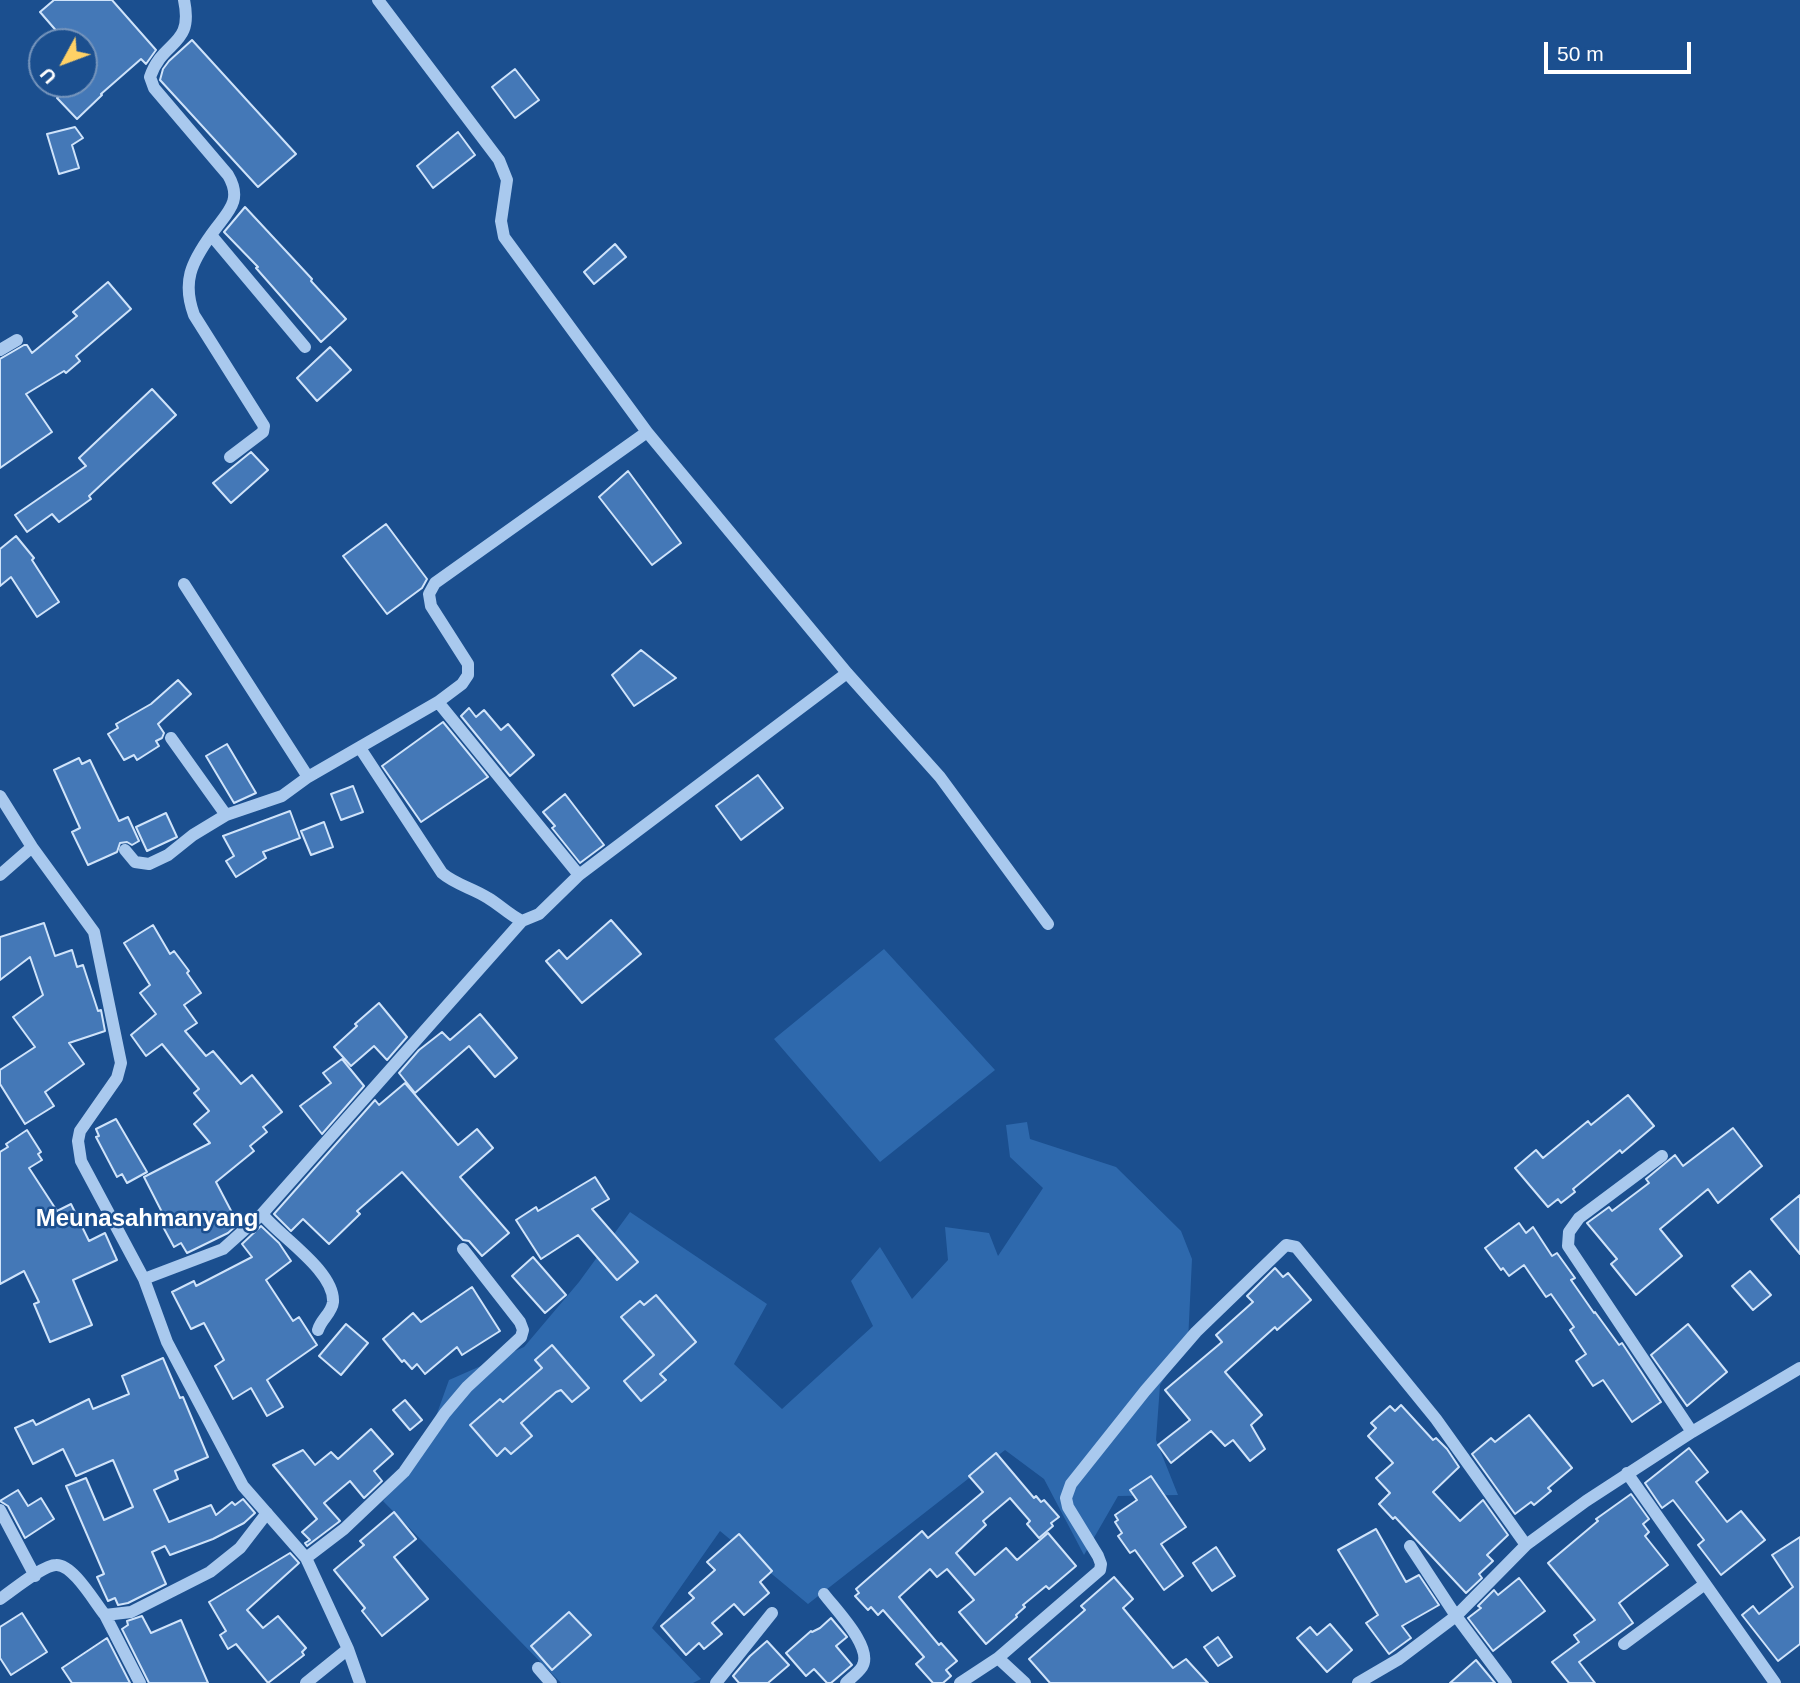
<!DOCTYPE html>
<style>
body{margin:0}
#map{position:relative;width:1800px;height:1683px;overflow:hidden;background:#1b4f8f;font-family:Arial,sans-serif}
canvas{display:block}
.north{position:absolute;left:28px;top:28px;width:70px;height:70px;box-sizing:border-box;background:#1b4f8f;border:2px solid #7695bc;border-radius:50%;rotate:229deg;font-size:19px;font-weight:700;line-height:28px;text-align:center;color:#fff}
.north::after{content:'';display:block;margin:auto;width:24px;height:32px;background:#ffd166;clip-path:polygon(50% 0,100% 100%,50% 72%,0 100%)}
.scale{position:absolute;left:1544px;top:42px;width:147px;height:32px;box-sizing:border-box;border:4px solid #fff;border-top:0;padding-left:9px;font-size:21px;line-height:24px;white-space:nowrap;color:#fff;-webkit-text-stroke:5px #1b4f8f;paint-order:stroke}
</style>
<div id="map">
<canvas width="1800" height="1683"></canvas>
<div class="north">U</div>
<div class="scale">50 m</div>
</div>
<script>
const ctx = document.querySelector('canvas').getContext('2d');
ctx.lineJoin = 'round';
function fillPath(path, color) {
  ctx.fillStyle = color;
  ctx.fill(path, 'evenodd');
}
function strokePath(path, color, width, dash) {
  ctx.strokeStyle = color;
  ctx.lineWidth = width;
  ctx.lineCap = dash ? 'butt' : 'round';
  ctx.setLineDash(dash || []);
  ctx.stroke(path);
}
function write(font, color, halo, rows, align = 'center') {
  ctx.font = font + ' Arial,sans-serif';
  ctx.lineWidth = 5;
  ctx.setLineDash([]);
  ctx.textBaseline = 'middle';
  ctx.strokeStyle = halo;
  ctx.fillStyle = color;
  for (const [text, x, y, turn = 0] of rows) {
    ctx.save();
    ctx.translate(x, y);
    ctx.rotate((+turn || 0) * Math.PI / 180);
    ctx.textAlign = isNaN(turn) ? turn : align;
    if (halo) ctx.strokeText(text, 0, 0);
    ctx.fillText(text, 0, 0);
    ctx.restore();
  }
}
fillPath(new Path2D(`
 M884,949L995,1070L880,1162L774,1039Z
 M1027,1122L1030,1139L1116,1167L1181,1231L1192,1259L1188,1342L1160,1385L1156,1440L1178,1495L1118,1496L1084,1555L1044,1479L1005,1450L808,1604L720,1531L652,1628L701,1679L693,1683H561L383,1501L421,1458L449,1380L524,1347L579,1282L630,1212L767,1304L734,1364L782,1409L873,1326L851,1281L880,1247L912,1299L948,1260L945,1227L989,1233L998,1256L1043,1188L1010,1157L1006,1125Z`), '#2e69ad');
const building = new Path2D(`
 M54,0H112L156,50L146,64L141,59L101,94L102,95L77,119L57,98L72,84H84V42H66L40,12Z
 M192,40L296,154L258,187L160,80L163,69L169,61Z
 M515,69L539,100L515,118L492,87Z
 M75,127L83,138L72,145L79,168L59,174L47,134Z
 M458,132L475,155L433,188L417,166Z
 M245,207L312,279L311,281L346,319L321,342L256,268L258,267L224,232Z
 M615,244L626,257L594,284L584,272Z
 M108,282L131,309L76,356L80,361L66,373L64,371L26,394L52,432L0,468V359L24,345H27L32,353L77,316L73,312Z
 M330,347L351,370L317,401L297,378Z
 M152,389L176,415L89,496L91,499L59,522L52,514L27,532L15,515L86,466L79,458Z
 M251,452L268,470L231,503L213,483Z
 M628,471L681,543L652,565L599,497Z
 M386,524L427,579L422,588L387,614L343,556Z
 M16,536L34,558L32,560L59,602L37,617L11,577L0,586V549Z
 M641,650L676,678L634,706L612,675Z
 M178,680L191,694L158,724L164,733L162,738L156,741L159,746L137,760L134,755L124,760L108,734L118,728L116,724L151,704Z
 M469,708L476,717L484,710L501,730L508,724L534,755L510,776L461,716Z
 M443,722L488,777L421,822L382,766Z
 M227,744L256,793L234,803L206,756Z
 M79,758L82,764L90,760L119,821L128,817L139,841L132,845L127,842L120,843L117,852L88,865L72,832L80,828L54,770Z
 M758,775L783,808L741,840L716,806Z
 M353,786L363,812L341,820L331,794Z
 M565,794L604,845L580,863L552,828L555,826L543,812Z
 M290,811L300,838L263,852L266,858L236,877L226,861L234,856L223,836Z
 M166,813L177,837L147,851L136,827Z
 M324,822L333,847L311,855L301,831Z
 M611,920L641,954L582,1003L546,961L559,950L567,959Z
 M44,923L55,956L72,950L77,967L83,965L98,1011L101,1010L105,1031L69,1043L84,1064L45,1092L54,1106L25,1124L0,1084V1070L35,1047L13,1017L43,995L30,957L0,980V937Z
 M153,925L170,954L174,951L189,971L187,973L201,993L184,1005L197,1023L185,1031L206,1056L213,1051L241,1084L252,1075L282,1112L263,1127L267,1132L250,1146L254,1151L216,1182L238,1224L228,1233L187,1253L181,1243L174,1247L161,1223L166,1220L144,1177L210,1143L194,1124L209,1111L194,1093L199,1089L162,1044L146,1056L131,1035L156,1014L140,993L150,985L124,943Z
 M379,1003L407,1037L387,1060L374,1046L351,1066L334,1047L357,1026L355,1024Z
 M480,1014L517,1058L495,1077L469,1046L415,1093L399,1073L419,1050L442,1032L450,1040Z
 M342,1059L364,1086L322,1134L300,1106L331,1083L323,1073Z
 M405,1083L458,1145L477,1129L493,1148L460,1177L509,1233L482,1256L469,1241L463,1240L402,1172L357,1211L360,1214L329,1244L303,1219L291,1231L274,1214L375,1100L379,1105Z
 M1628,1095L1654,1126L1622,1153L1620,1150L1573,1189L1575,1192L1561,1203L1558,1199L1548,1207L1515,1168L1536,1150L1543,1158L1588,1121L1591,1125Z
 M116,1119L147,1172L127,1183L122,1174L117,1177L96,1137L99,1136L96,1129Z
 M1733,1128L1762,1166L1718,1203L1708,1189L1660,1229L1682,1256L1636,1295L1611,1264L1617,1259L1587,1223L1609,1207L1612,1211L1649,1183L1646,1179L1675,1155L1683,1166Z
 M27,1130L41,1152L38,1154L42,1160L29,1168L57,1211L71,1204L89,1241L105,1233L117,1260L73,1280L92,1325L50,1342L34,1304L39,1302L24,1271L0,1284V1152L8,1147L6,1144Z
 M595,1177L609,1199L592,1209L638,1262L617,1280L578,1235L541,1259L516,1220L536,1207L538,1211Z
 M1800,1195V1254L1771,1219Z
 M1519,1223L1526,1233L1533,1227L1552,1256L1557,1253L1575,1278L1571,1280L1594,1313L1595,1312L1619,1345L1622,1343L1661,1402L1632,1422L1603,1380L1593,1386L1576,1361L1586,1354L1570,1330L1574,1327L1551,1294L1546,1297L1524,1265L1509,1276L1503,1268L1501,1270L1485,1248Z
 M261,1226L279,1243L291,1261L266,1280L293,1321L299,1317L317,1345L267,1380L283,1407L267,1416L251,1388L233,1399L215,1366L224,1360L204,1323L191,1329L172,1292L194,1281L196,1286L252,1257L242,1244Z
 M533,1257L566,1295L545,1313L512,1276Z
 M1275,1268L1283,1277L1288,1273L1311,1300L1277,1330L1275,1327L1225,1372L1262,1415L1251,1425L1265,1449L1250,1461L1233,1440L1225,1446L1211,1431L1171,1463L1158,1445L1190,1420L1165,1390L1222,1342L1216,1335L1253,1302L1247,1296Z
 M1750,1271L1771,1295L1753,1310L1732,1286Z
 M472,1287L500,1331L462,1355L457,1347L425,1374L417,1364L412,1369L404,1360L402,1362L383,1339L413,1313L421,1322Z
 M656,1295L696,1342L660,1374L666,1380L641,1401L624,1381L654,1355L621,1317L640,1301L644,1305Z
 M346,1324L368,1343L341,1375L319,1356Z
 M1688,1324L1727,1372L1687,1406L1651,1355Z
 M552,1345L589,1388L572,1402L561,1390L556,1392L521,1423L532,1436L511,1454L505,1448L497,1456L470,1425L500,1399L503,1402L542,1368L535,1360Z
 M163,1358L180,1398L183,1397L208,1457L175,1471L178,1479L154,1490L169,1522L211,1505L216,1515L232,1502L235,1505L243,1499L255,1513L244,1523L213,1539L170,1555L165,1546L152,1552L166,1584L128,1603L118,1605L115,1598L108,1601L97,1577L104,1574L66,1486L86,1478L104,1520L133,1507L113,1460L76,1476L63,1449L33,1464L15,1428L33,1420L36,1425L89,1399L93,1409L129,1394L122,1376Z
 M405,1400L422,1420L410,1430L393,1410Z
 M1401,1405L1433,1440L1436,1438L1447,1449L1459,1467L1433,1492L1460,1521L1483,1500L1508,1535L1487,1555L1493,1561L1479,1574L1482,1578L1466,1593L1395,1517L1393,1519L1379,1504L1390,1493L1376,1478L1393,1463L1368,1436L1376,1428L1371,1423L1390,1406L1395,1411Z
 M1529,1415L1572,1468L1548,1488L1551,1491L1534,1505L1531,1502L1515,1514L1472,1454L1491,1438L1495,1442Z
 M371,1429L393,1454L374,1471L382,1481L364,1498L350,1481L324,1503L340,1521L307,1546L305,1543L310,1540L302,1532L317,1519L273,1465L303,1450L315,1465L331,1452L338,1459Z
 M1689,1448L1708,1472L1696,1482L1727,1522L1741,1511L1765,1540L1721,1575L1698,1545L1704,1540L1673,1500L1662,1508L1645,1483Z
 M996,1453L1034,1498L1036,1496L1041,1502L1044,1500L1059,1517L1051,1523L1053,1526L1039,1538L1027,1524L1030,1521L1010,1498L983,1521L986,1525L956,1553L975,1575L1006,1548L1017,1560L1048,1533L1076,1566L1049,1589L1046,1586L1023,1605L1025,1607L1016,1615L1017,1617L986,1644L959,1612L974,1600L947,1569L937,1577L930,1569L899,1597L939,1645L941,1643L957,1661L946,1670L951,1676L943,1683H933L916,1664L924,1657L883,1610L878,1615L871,1607L868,1610L855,1596L859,1593L856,1589L922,1531L928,1538L983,1492L969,1476Z
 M1151,1476L1186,1527L1161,1544L1183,1576L1164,1590L1135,1550L1130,1553L1118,1536L1122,1533L1115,1522L1118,1520L1115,1515L1137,1500L1130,1490Z
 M18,1490L28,1506L41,1498L54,1519L25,1538L8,1506L0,1501Z
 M1631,1494L1649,1519L1643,1524L1649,1532L1645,1536L1668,1565L1619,1603L1633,1623L1579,1662L1595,1683H1569L1552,1662L1579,1642L1574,1635L1595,1620L1548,1563L1598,1521L1596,1519Z
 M394,1512L416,1539L394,1557L428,1599L382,1636L362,1611L365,1608L334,1570L364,1545L360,1541Z
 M1376,1529L1406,1582L1419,1575L1439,1605L1402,1626L1411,1638L1389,1654L1366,1623L1378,1615L1338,1550Z
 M739,1534L772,1571L760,1582L769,1593L744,1615L734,1604L712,1623L722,1634L704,1649L699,1643L686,1655L661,1626L694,1598L689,1593L715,1570L707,1562Z
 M1800,1537V1644L1778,1661L1742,1615L1753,1606L1759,1614L1793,1587L1772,1555Z
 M1216,1547L1235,1576L1212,1591L1193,1563Z
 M290,1553L299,1563L247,1610L263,1628L278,1616L306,1648L302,1652L304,1655L268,1683L236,1644L228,1649L220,1635L226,1631L209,1602Z
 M1114,1577L1133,1599L1123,1608L1173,1668L1186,1659L1208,1683H1050L1029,1659L1085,1610L1081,1606Z
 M1519,1578L1545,1611L1493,1651L1468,1618L1481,1608L1478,1606L1494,1590L1498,1595Z
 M569,1612L591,1635L552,1670L531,1646Z
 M22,1613L47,1652L11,1675L0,1658V1627Z
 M142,1616L151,1633L181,1620L208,1683H149L122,1629L128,1625L127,1621Z
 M831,1618L847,1637L836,1646L852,1665L831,1683H827L814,1669L806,1676L786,1653L811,1631L812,1632L820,1628Z
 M1330,1624L1352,1650L1327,1672L1297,1638L1310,1627L1317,1635Z
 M1218,1637L1232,1657L1218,1666L1204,1647Z
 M107,1638L130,1683H72L62,1668Z
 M767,1641L789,1665L768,1683H739L733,1676L750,1656Z
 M1476,1660L1495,1683H1450Z`);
fillPath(building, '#4478b7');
strokePath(building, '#cfe3fa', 2);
strokePath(new Path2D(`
 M184,0C194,47 163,39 150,77L154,88L228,175C244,202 226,213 211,235L305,347
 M378,0L499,160L507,180L501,221L504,237L647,432L847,673L940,777L1048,924
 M211,235C191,263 182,282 194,315L264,426L263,432L230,457
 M0,350L17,340
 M184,584L308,777
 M438,702L579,875
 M171,738L226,815
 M360,748L442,873C456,885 473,888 488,898C500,905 509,915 522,921L539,914L579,875L847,673
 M0,796L32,847L94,932L121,1063L117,1078L80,1131L78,1141L81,1161L144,1279L167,1342L243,1486L306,1558L348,1649L360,1683
 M125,850L135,862L149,864L168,855L193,835L226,815L282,796L308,777L438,702L462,684L468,675V664L431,606L429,594L435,583L647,432
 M0,875L32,847
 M1662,1156L1579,1218L1569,1232L1568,1246L1692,1432
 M262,1214L522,921
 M144,1279L223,1249L262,1214C279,1236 335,1271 333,1302C332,1313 321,1319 318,1330
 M1627,1473L1775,1683
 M0,1510L35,1576
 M1410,1546L1456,1616L1506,1683
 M306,1558L344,1529L404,1472L445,1413L467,1387L521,1337L523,1330L520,1322L463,1249
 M824,1594C836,1610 874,1648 862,1667C858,1673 851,1678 846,1683
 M0,1599C12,1591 43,1565 56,1565C73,1564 95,1603 105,1615L131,1612L210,1572L240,1548L267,1513
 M105,1615L140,1683
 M1624,1644L1705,1584
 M998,1658L1100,1570L1101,1564L1098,1556L1068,1507L1066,1498L1071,1484L1145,1391L1196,1332L1286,1245L1296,1247L1436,1419L1526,1545
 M538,1668L551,1683
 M306,1683L348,1649
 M716,1683L772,1613
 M960,1683L998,1658L1025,1683
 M1358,1683L1399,1659L1456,1616L1526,1545L1586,1501L1692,1432L1800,1368`), '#a9c9ee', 12);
write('bold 24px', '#fff', '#1b4f8f', [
 ["Meunasahmanyang",147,1219]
]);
</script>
